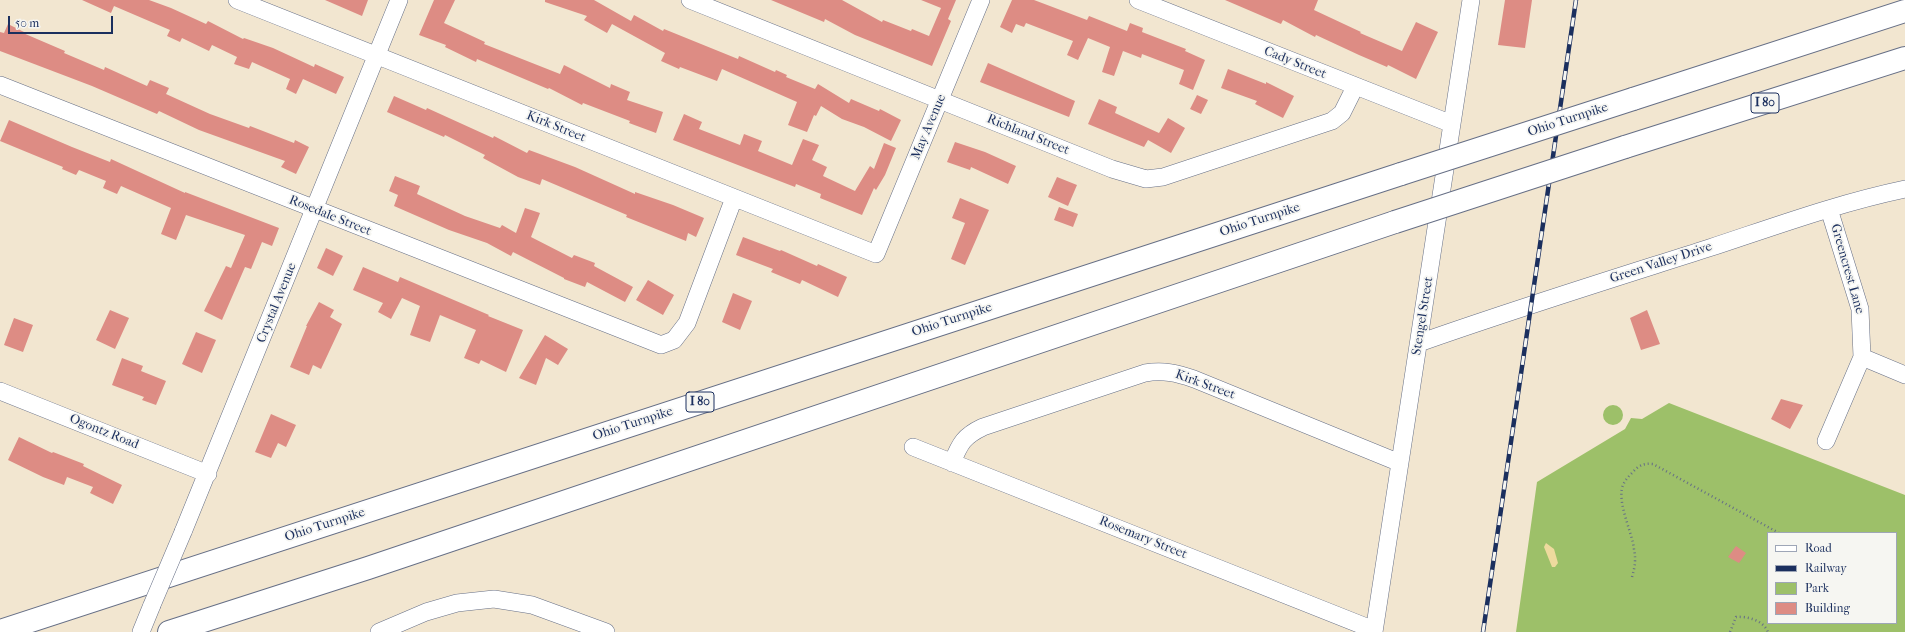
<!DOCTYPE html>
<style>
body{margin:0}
#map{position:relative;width:1905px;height:632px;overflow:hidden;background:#f2e6d0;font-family:"IM FELL French Canon",serif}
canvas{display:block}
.legend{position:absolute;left:1767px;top:532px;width:130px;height:92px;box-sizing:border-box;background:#f6f6f2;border:1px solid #9ea6b7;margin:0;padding:5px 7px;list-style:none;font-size:12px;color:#1b2f5e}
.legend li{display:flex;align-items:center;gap:8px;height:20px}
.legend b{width:20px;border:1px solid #9ea6b7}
.scale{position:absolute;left:8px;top:16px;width:105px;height:18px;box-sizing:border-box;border:2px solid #1b2f5e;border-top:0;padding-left:5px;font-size:12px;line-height:14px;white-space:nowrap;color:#1b2f5e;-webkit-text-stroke:3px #f6f6f2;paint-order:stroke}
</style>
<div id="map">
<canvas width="1905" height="632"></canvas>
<ul class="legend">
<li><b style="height:5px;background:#fff"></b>Road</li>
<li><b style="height:5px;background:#1b2f5e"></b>Railway</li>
<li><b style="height:11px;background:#9dc069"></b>Park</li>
<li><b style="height:11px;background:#dd8c84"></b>Building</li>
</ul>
<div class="scale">50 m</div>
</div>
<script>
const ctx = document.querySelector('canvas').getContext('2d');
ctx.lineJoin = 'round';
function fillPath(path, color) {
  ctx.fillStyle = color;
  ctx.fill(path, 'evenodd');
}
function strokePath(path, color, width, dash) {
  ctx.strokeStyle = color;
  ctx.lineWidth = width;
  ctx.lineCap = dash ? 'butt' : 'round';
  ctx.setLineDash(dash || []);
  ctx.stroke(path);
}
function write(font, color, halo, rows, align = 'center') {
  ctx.font = font + ' "IM FELL French Canon",serif';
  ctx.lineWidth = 3.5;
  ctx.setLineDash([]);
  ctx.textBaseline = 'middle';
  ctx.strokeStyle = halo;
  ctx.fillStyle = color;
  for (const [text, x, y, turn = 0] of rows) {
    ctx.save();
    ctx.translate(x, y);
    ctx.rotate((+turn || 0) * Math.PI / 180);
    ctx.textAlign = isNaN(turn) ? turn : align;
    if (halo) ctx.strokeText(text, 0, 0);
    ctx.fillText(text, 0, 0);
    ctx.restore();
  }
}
fillPath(new Path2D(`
 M1669,403L1905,495V632H1516L1537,482L1625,429L1631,418L1642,419ZM1768,533H1896V623H1768Z
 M1603 415a10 10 0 1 1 20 0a10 10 0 1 1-20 0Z`), '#9dc069');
fillPath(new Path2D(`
 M1546,543L1554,549L1558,563L1555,567H1552L1544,547Z`), '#eeda9e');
fillPath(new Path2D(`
 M82,0H149L171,8L206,24L208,21L243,39L244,38L273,48L314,67L315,64L344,77L336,94L303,79L296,94L286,89L290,79L252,62L249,69L234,64L237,57L212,45L209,51L182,38L180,42L167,36L170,30L114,6L111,13Z
 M325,0H368L362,16Z
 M434,0H455L444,23L485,42L484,44L560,74L564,65L610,88L611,84L630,92L627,100L663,112L656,133L629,123L630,121L583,103L582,105L549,88L548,89L477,59L476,62L445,47L446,45L419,35Z
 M545,0H594L631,21L634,15L663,31L664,29L738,59L739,56L775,72L776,70L787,75L786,77L815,89L818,84L849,103L851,99L879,111L880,109L901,120L891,141L864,127L842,119L821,106L816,116L814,115L807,132L788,125L797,102L722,69L717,81L680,67L679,69L661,61L665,53L612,24L607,33L584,20L587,16L545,2Z
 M771,0H842L882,22L883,20L911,31L912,29L929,36L941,8L921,0H956L948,19L951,21L932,66L855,35L825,19L824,22Z
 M1012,0H1034L1087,20L1089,16L1127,31L1130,23L1143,28L1142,32L1186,49L1185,51L1205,60L1193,90L1179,84L1184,70L1142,54L1141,58L1123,51L1114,76L1102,72L1110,47L1088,38L1078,60L1067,55L1073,41L1026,23L1024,27L1016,24L1012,33L1000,27Z
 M1225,0H1318L1314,10L1361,32L1360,33L1402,51L1416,22L1438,32L1416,79L1388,65L1387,67L1359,55L1316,35L1315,37L1283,20L1281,24Z
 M1505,0H1532L1525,48L1498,45Z
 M8,24L24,32L23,33L65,51L64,53L104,70L105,67L147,86L150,80L169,88L166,94L210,114L249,128L250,126L294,143L295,140L309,147L296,174L281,167L285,161L199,130L159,111L157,114L92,86L0,51V32L4,33Z
 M988,63L1075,101L1069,117L980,82Z
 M1228,69L1266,84V82L1294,96L1283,118L1255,104L1257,101L1221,88Z
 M1197,95L1208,100L1201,114L1190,109Z
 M394,96L426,110L427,108L493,138L494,136L527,153L529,150L575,167L635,194V192L673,205L704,218L696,237L688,233L686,241L626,217L627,215L542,179L540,185L518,177L483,158L485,155L445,135L444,137L387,112Z
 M1099,99L1117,107L1115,113L1159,133L1168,118L1185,128L1171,153L1148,140L1144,147L1088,124Z
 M684,114L702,122L699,129L740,145L744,134L762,141L758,151L792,165L803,139L819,145L812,160L827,167L823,176L855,191L870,166L874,169L884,143L896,148L885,175L876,190L874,188L862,215L820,198L821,194L796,184L795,187L673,140Z
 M9,120L72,147L110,162L111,159L185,193V192L279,228L272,246L262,242L251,269L245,267L222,320L204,311L226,266L231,268L245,235L186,215L176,240L161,234L171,208L121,186L117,194L103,188L106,181L79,170L76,175L62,169L63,167L0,141Z
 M955,142L985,152L1016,166L1008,184L971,167L970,170L947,162Z
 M395,176L420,186L417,194L465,216L500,228L502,225L516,233L525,208L540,213L531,237L572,258L574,255L595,263L594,266L633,287L625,302L587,282L585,287L564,279V278L513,252L511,256L487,243L449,230L394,206L398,195L389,191Z
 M1057,177L1077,185L1068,206L1048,197Z
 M960,198L989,210L965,265L951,259L965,223L952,218Z
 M1059,207L1078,214L1073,227L1054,220Z
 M743,237L780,251L781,250L817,266L818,264L847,277L838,297L802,280L800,284L771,272L773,269L736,255Z
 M326,248L343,256L333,276L317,268Z
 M363,267L398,282L400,277L489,315L488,316L523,330L506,372L481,360L479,364L464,358L476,330L440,315L430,342L410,335L420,306L402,298L391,319L378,312L383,303L353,290Z
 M648,280L674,295L663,315L636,300Z
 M733,293L752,301L740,330L722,322Z
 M319,302L334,310L330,317L342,324L321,369L313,365L309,375L290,367L307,326H306Z
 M110,310L129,318L115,349L96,340Z
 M1647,310L1660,344L1641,350L1630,318Z
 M14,318L33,325L23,352L4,345Z
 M196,332L216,340L202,373L182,364Z
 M545,335L568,349L558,365L546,358L536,385L519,378Z
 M122,358L143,366L141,371L166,381L156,405L142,400L144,397L112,385Z
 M1781,399L1803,405L1790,429L1771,419Z
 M271,414L296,425L286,447L278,443L271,458L255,452Z
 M19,437L52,453L53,452L84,464L83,466L122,485L113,504L90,493L93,487L67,477L64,485L43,477L8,460Z
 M1736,546L1746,553L1739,563L1728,557Z`), '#dd8c84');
const minor = new Path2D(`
 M237,0L876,254L981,0
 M690,0L1112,169L1146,179L1163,177L1332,121L1342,113L1355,87
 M1138,0L1452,124
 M0,85L661,345L674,340L687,323L734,198
 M1419,343C1515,309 1612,279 1709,248C1773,227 1838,203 1905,189
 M1862,357L1905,375
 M0,391L208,474
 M1826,441L1862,357L1860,309L1829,209
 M913,447L1374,630
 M952,463C960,443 964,436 983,427L1145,373C1163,370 1177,373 1194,379L1400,463
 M183,532L399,0
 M141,632L152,605
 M379,632L426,612L457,603L494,599L532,605L606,632
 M1374,632L1471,0`);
const highway = new Path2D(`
 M1633,99L1905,11
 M1625,147L1905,58
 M0,631L1401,174
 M169,632L368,568L1395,222`);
strokePath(minor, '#666f86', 18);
strokePath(highway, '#666f86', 24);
strokePath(new Path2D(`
 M1632,577C1635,567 1636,559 1634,549C1632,531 1615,499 1624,483C1626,479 1629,476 1632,473C1638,466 1643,463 1653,464L1779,533
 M1730,632L1736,617C1747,616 1763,620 1768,632`), '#666f86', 2.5, [1, 3]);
strokePath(minor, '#fff', 17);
strokePath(highway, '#fff', 22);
const rail = new Path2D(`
 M1483,632L1576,0`);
strokePath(rail, '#1b2f5e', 4.5);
strokePath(rail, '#f6f6f2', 3, [9]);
const minorBridge = new Path2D(`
 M152,605L183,532`);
const highwayBridge = new Path2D(`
 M1401,174L1633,99
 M1395,222L1625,147`);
strokePath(minorBridge, '#666f86', 18, []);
strokePath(highwayBridge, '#666f86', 24, []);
strokePath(minorBridge, '#fff', 17);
strokePath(highwayBridge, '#fff', 22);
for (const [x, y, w] of [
 [1765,103,28],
 [700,402,28]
]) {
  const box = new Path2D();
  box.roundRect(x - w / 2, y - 10, w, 20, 3);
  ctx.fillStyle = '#f6f6f2';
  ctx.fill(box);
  strokePath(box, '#1b2f5e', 1);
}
write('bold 12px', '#1b2f5e', null, [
 ["I 80",1765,103],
 ["I 80",700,402]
]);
write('13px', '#1b2f5e', '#f6f6f2', [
 ["Cady Street",1295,63,22],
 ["Ohio Turnpike",1568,120,-18],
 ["Kirk Street",556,127,22],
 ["May Avenue",929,127,-67],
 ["Richland Street",1028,135,22],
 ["Rosedale Street",330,216,22],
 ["Ohio Turnpike",1260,220,-18],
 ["Green Valley Drive",1661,263,-18],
 ["Greencrest Lane",1847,269,74],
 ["Crystal Avenue",277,303,-68],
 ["Stengel Street",1423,316,-81],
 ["Ohio Turnpike",952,320,-18],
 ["Kirk Street",1205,385,20],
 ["Ohio Turnpike",633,424,-18],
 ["Ogontz Road",104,432,22],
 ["Ohio Turnpike",325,525,-18],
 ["Rosemary Street",1143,538,22]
]);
</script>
